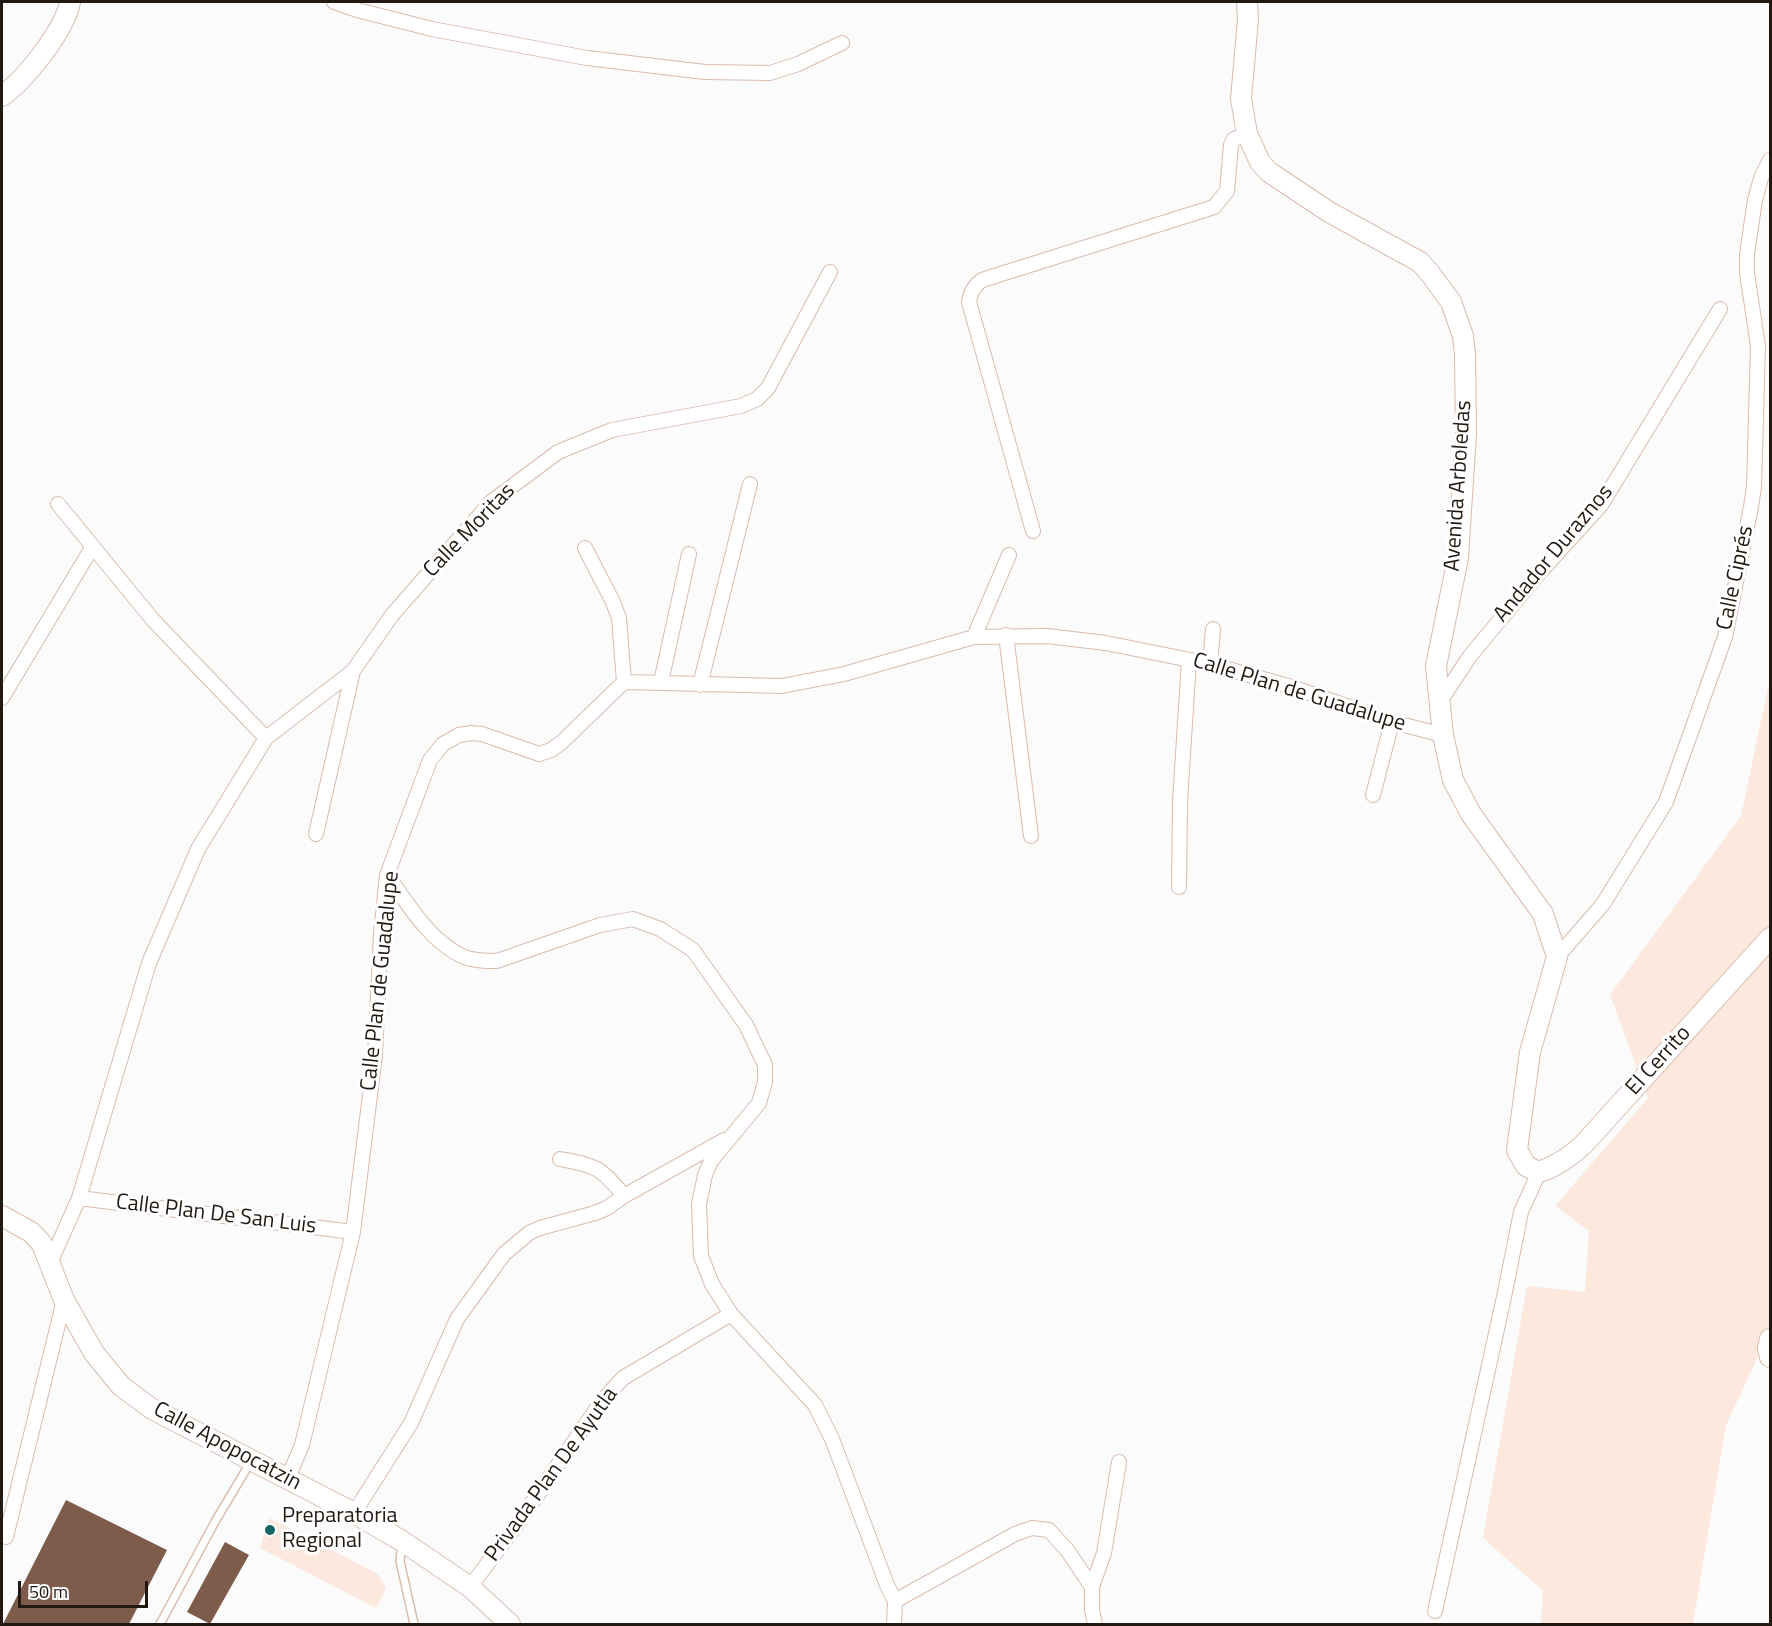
<!DOCTYPE html>
<meta charset="utf-8">
<style>
body{margin:0}
#map{position:relative;width:1772px;height:1626px;overflow:hidden;background:#fbfbfb;font-family:"Titillium Web",sans-serif}
canvas{display:block}
.frame{position:absolute;inset:0;border:3px solid #231913;pointer-events:none}
.scale{position:absolute;left:18px;top:1581px;width:130px;height:27px;box-sizing:border-box;border:3px solid #231913;border-top:0;padding-left:8px;font-size:18px;line-height:21px;white-space:nowrap;color:#231913;-webkit-text-stroke:4px #fff;paint-order:stroke}
</style>
<div id="map">
<canvas width="1772" height="1626"></canvas>
<div class="frame"></div>
<div class="scale">50 m</div>
</div>
<script>
const ctx = document.querySelector('canvas').getContext('2d');
ctx.lineJoin = 'round';
function fillPath(path, color) {
  ctx.fillStyle = color;
  ctx.fill(path, 'evenodd');
}
function strokePath(path, color, width, dash) {
  ctx.strokeStyle = color;
  ctx.lineWidth = width;
  ctx.lineCap = dash ? 'butt' : 'round';
  ctx.setLineDash(dash || []);
  ctx.stroke(path);
}
function write(font, color, halo, rows, align = 'center') {
  ctx.font = font + ' "Titillium Web",sans-serif';
  ctx.lineWidth = 6;
  ctx.setLineDash([]);
  ctx.textBaseline = 'middle';
  ctx.strokeStyle = halo;
  ctx.fillStyle = color;
  for (const [text, x, y, turn = 0] of rows) {
    ctx.save();
    ctx.translate(x, y);
    ctx.rotate((+turn || 0) * Math.PI / 180);
    ctx.textAlign = isNaN(turn) ? turn : align;
    if (halo) ctx.strokeText(text, 0, 0);
    ctx.fillText(text, 0, 0);
    ctx.restore();
  }
}
fillPath(new Path2D(`
 M1770,678V1331L1726,1425L1693,1624H1541L1543,1591L1483,1538L1527,1286L1585,1292L1589,1231L1555,1206L1648,1098L1610,995L1741,816Z
 M269,1518L378,1574L386,1588L376,1608L260,1548Z`), '#fde8de');
fillPath(new Path2D(`
 M66,1500L167,1550L129,1624H3Z
 M225,1542L249,1555L210,1624L187,1612Z`), '#7d5c4b');
const lane = new Path2D(`
 M402,1543L400,1561L414,1624
 M160,1624L216,1520L250,1463`);
const street = new Path2D(`
 M334,2L357,10L432,29L587,58L705,72L770,73L798,64L842,43
 M58,504L153,620L266,738
 M1033,531L969,302C970,292 974,286 982,280L1214,207L1227,191L1231,145L1234,139L1247,134
 M585,548L612,600L619,618L624,682
 M1006,635L1031,836
 M974,637L1009,555
 M1210,664L1213,629
 M661,682L689,554
 M700,685L750,484
 M2,698L93,546
 M1439,703L1470,656L1540,572L1601,505L1720,309
 M1373,795L1392,722
 M316,834L353,671
 M387,875C408,904 430,942 464,957C475,961 486,961 497,961L600,925L633,919L660,929L693,950L746,1025L765,1065V1082L759,1103L711,1161L705,1175L699,1204L701,1256L712,1284L731,1314L815,1405L832,1439L887,1585L895,1601L894,1624
 M1179,887L1180,801L1189,660
 M1557,957L1603,904L1666,802L1725,637L1751,507L1754,487L1758,346L1747,273V254L1755,200L1761,178L1770,160
 M560,1159C596,1166 600,1166 624,1196
 M79,1198L353,1232
 M50,1263L79,1198L149,963L198,849L266,738L353,671L392,615L491,502L558,452L612,430L741,406L757,399L768,388L830,272
 M287,1480L302,1445L353,1232L375,1055L381,934L387,875L430,760L443,744L459,735L471,733L482,734L539,754L551,750L562,742L624,682L782,686L844,674L974,637L1047,636L1106,643L1210,664L1295,688L1392,722L1443,735
 M354,1513L411,1423L457,1319L504,1254L529,1233L540,1228L595,1213L607,1208L624,1196L724,1140
 M6,1537L64,1300
 M470,1587L518,1523L602,1401L623,1378L731,1314
 M895,1601L1015,1534L1032,1528L1049,1530L1067,1550L1092,1587
 M1435,1611L1504,1297L1521,1212L1539,1172
 M1095,1624L1092,1610V1587L1104,1553L1119,1462`);
const secondary = new Path2D(`
 M1247,2L1248,19L1241,99L1247,134L1260,162L1269,172L1329,212L1420,262L1429,272L1451,302L1463,336L1465,354L1466,433L1458,558L1436,666L1443,735L1453,780L1471,814L1543,914L1557,957L1530,1052L1517,1150L1526,1166L1539,1172C1557,1166 1569,1157 1583,1145L1770,938
 M2,96C25,80 65,30 70,2
 M2,1216L31,1232L42,1244L64,1300L94,1353L121,1386L152,1409L354,1513L402,1541L470,1587L510,1624
 M1770,1339L1768,1348L1770,1357`);
strokePath(lane, '#d8bcad', 10);
strokePath(street, '#d8bcad', 16);
strokePath(secondary, '#d8bcad', 22);
strokePath(lane, '#fff', 7);
strokePath(street, '#fff', 14);
strokePath(secondary, '#fff', 20);
for (const [x, y, r, color] of [
 [270,1530,6,"#146466"]
]) {
  const dot = new Path2D();
  dot.arc(x, y, r, 0, 2 * Math.PI);
  ctx.fillStyle = color;
  ctx.fill(dot);
  strokePath(dot, '#fff', 2);
}
write('22px', '#231913', '#fff', [
 ["Avenida Arboledas",1459,486,-86],
 ["Calle Moritas",470,531,-46],
 ["Andador Duraznos",1554,554,-50],
 ["Calle Ciprés",1736,578,-78],
 ["Calle Plan de Guadalupe",1299,693,17],
 ["Calle Plan de Guadalupe",381,981,-84],
 ["El Cerrito",1659,1061,-48],
 ["Calle Plan De San Luis",216,1215,7],
 ["Calle Apopocatzin",227,1447,28],
 ["Privada Plan De Ayutla",552,1475,-54]
]);
write('22px', '#231913', '#fff', [
 ["Preparatoria",282,1517],
 ["Regional",282,1542]
], 'left');
</script>
